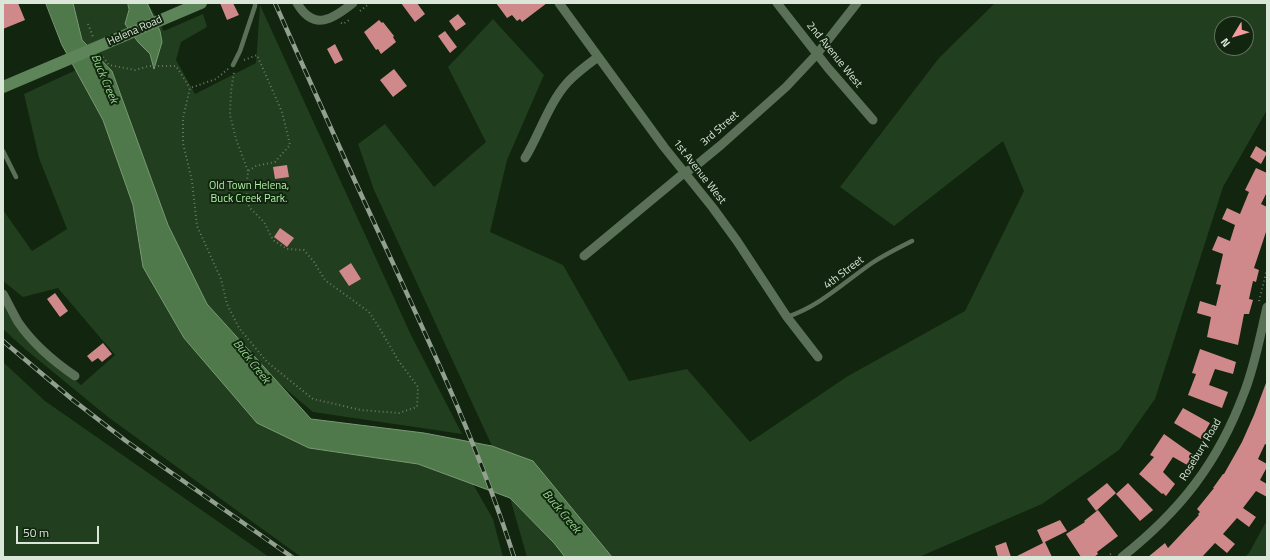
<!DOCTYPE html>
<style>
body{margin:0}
#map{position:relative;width:1270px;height:560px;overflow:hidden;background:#11250f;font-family:"Titillium Web",sans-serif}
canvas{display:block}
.frame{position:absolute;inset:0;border:4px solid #dae7d8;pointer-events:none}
.north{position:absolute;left:1214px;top:16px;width:40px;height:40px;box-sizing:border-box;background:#11250f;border:1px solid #61735f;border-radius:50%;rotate:232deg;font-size:11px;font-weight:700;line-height:16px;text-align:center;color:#dae7d8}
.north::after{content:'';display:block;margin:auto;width:14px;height:18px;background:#f59b9d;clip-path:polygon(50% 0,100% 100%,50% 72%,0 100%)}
.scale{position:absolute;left:16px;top:526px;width:83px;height:18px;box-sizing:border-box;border:2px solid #dae7d8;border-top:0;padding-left:5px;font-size:12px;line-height:14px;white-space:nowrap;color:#dae7d8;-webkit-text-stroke:3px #11250f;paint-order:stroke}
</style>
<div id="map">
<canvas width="1270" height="560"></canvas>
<div class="frame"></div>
<div class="north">N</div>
<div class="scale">50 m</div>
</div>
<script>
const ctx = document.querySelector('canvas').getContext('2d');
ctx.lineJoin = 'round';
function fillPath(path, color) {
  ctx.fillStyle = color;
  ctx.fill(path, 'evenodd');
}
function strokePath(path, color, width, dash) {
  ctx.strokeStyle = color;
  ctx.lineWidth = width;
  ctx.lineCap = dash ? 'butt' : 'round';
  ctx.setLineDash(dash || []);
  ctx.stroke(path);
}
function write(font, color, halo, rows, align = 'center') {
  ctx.font = font + ' "Titillium Web",sans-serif';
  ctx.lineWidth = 4;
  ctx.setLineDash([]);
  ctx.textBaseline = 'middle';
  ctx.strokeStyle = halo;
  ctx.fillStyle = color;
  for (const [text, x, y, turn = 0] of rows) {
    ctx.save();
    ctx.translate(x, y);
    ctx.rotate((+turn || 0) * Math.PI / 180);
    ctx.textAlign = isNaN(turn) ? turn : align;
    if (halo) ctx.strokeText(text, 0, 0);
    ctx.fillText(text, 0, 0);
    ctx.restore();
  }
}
fillPath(new Path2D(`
 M72,3H148L164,31L203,14L207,27L181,42L176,60L195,94L256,63L260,5L411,335L462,434L313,412L276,381L207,304L168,225L112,71L82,40Z
 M995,3H1267V110L1223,187L1155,399L1119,450L1042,504L919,557H612L533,461L492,446L374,190L358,144L385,124L434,187L486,142L448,67L493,19L544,75L507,160L490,232L563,265L629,381L687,369L750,442L848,376L965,311L1024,191L1003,141L894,226L840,187L939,58ZM1222,24H1246V48H1222Z
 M76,70L103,119L133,205L144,267L184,338L309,448L418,464L473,484L493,519L503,557H301L108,417L25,349L3,329V301L31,345L81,385L115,355L58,288L23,297L3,281V210L32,251L67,229L39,158L24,94Z
 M3,362L45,401L269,557H3Z
 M510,498L554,543L565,557H527Z
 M1267,520V557H1245L1249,553Z`), '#213e1e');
const water = new Path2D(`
 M46,3H73L82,40L112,71L168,225L207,304L311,419L424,433L492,446L533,461L612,557H565L554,543L510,498L418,464L309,448L257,423L184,338L143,267L133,205L103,120L62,45Z
 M128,3H147L160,31L162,42L154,69L150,54L138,42L125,24L129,10Z`);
fillPath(water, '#4f794a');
strokePath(water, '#799a75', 1);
fillPath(new Path2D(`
 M3,3H18L25,20L3,29Z
 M220,3H233L239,15L227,20Z
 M401,3H417L425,14L415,22Z
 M496,3H547L522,22L520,19L517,21L512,15L507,18Z
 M458,14L466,24L456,31L449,21Z
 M379,20L382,23L383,22L394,36L393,37L396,42L381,54L378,49L376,50L364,32Z
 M445,31L457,47L450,53L438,36Z
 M335,44L343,60L335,64L327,49Z
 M394,69L407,86L393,97L380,80Z
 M1256,146L1267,153L1261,164L1250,157Z
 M287,165L289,177L275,179L273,167Z
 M1256,168L1267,173V192L1261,204L1267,207V229L1254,268L1259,270L1256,282L1253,281L1249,299L1253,300L1249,314H1244L1238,345L1207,337L1211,317L1197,313L1200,301L1216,306L1221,285L1216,284L1223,254L1212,250L1218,236L1230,241L1235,225L1222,219L1227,208L1240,214L1249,192L1245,190Z
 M280,228L294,238L287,247L274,237Z
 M351,263L361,279L349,286L339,271Z
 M55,293L68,311L60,317L47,299Z
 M103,343L112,354L102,362L98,358L92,362L87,356Z
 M1200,349L1236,362L1233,374L1215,369L1209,385L1228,392L1222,408L1188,395L1196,374L1192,373Z
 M1266,383L1267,445L1265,444L1258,459L1267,464V467L1260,480L1267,484V497L1256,491L1243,508L1256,517L1249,527L1237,518L1223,534L1235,544L1227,553L1215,543L1202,557H1148L1165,543L1168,548L1199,515L1198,514L1200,512L1197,509L1214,488H1213L1223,474H1224L1242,442L1254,415Z
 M1183,408L1210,423L1201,439L1174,423Z
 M1164,434L1195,456L1189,466L1173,457L1163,472L1175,484L1166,496L1163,493L1162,494L1139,474L1154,457L1150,455Z
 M1107,483L1116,493L1096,511L1087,499Z
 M1128,483L1153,510L1140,521L1116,494Z
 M1098,510L1118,536L1097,552L1098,554L1094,557H1081L1066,534L1085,522L1084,521Z
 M1060,520L1067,531L1045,542L1052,557H1015L1043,543L1037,530Z
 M1006,542L1011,557H998L995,546Z`), '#cf898b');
strokePath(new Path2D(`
 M360,11L370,3
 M341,23L343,24L349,20
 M88,24L93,37
 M103,57L109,65L135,70L149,66H176L190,88
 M244,60L257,55L282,112L290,145L275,162L256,166L248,171
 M228,69L216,79L190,88L183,118V143L192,181L197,226L221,279L227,304L239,328L267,362L313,399L361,410L399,413L417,407L418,387L398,360L380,329L369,312L325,280L314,262L304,250L287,249L273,240L264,222L249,207L246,191L248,171L236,139L230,115L231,91L234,72
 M1259,301L1267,269
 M1107,557L1112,553`), '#687966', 2, [1, 3]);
strokePath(new Path2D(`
 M233,65L240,51L255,6V3
 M3,151L16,177
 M787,317C820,306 843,283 872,263C884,255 898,248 912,241`), '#5a7157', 4.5);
strokePath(new Path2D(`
 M297,3C314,32 333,19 353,3
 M559,3L664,147L713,208L737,241L787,317L818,357
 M777,3L828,68L873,120
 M525,158C539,135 549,103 567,83C576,73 587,65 598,57
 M584,256L684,173L693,168L721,145L786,87L817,54L857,3
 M3,294C8,303 13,313 18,322C33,344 53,361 75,376
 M1122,557C1180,511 1218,463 1244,393C1255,365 1260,336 1267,307`), '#5a7157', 9);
strokePath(new Path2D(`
 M3,87L201,3`), '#5e845a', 12);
const rail = new Path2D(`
 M275,3C311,84 347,165 385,246C432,348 480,450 514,557
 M3,341L73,400L126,441L292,557`);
strokePath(rail, '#91a08f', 4.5);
strokePath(rail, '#11250f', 3, [9]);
write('11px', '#dae7d8', '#11250f', [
 ["Helena Road",135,31,-24],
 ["2nd Avenue West",834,55,51],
 ["3rd Street",720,129,-41],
 ["1st Avenue West",699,172,52],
 ["4th Street",844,273,-37],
 ["Rosebury Road",1201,450,-59]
]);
write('11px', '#afefa7', '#11250f', [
 ["Old Town Helena,",249,186],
 ["Buck Creek Park.",249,199]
]);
write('italic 12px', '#93d28c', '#11250f', [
 ["Buck Creek",104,79,67],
 ["Buck Creek",251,362,52],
 ["Buck Creek",561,512,50]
]);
</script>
